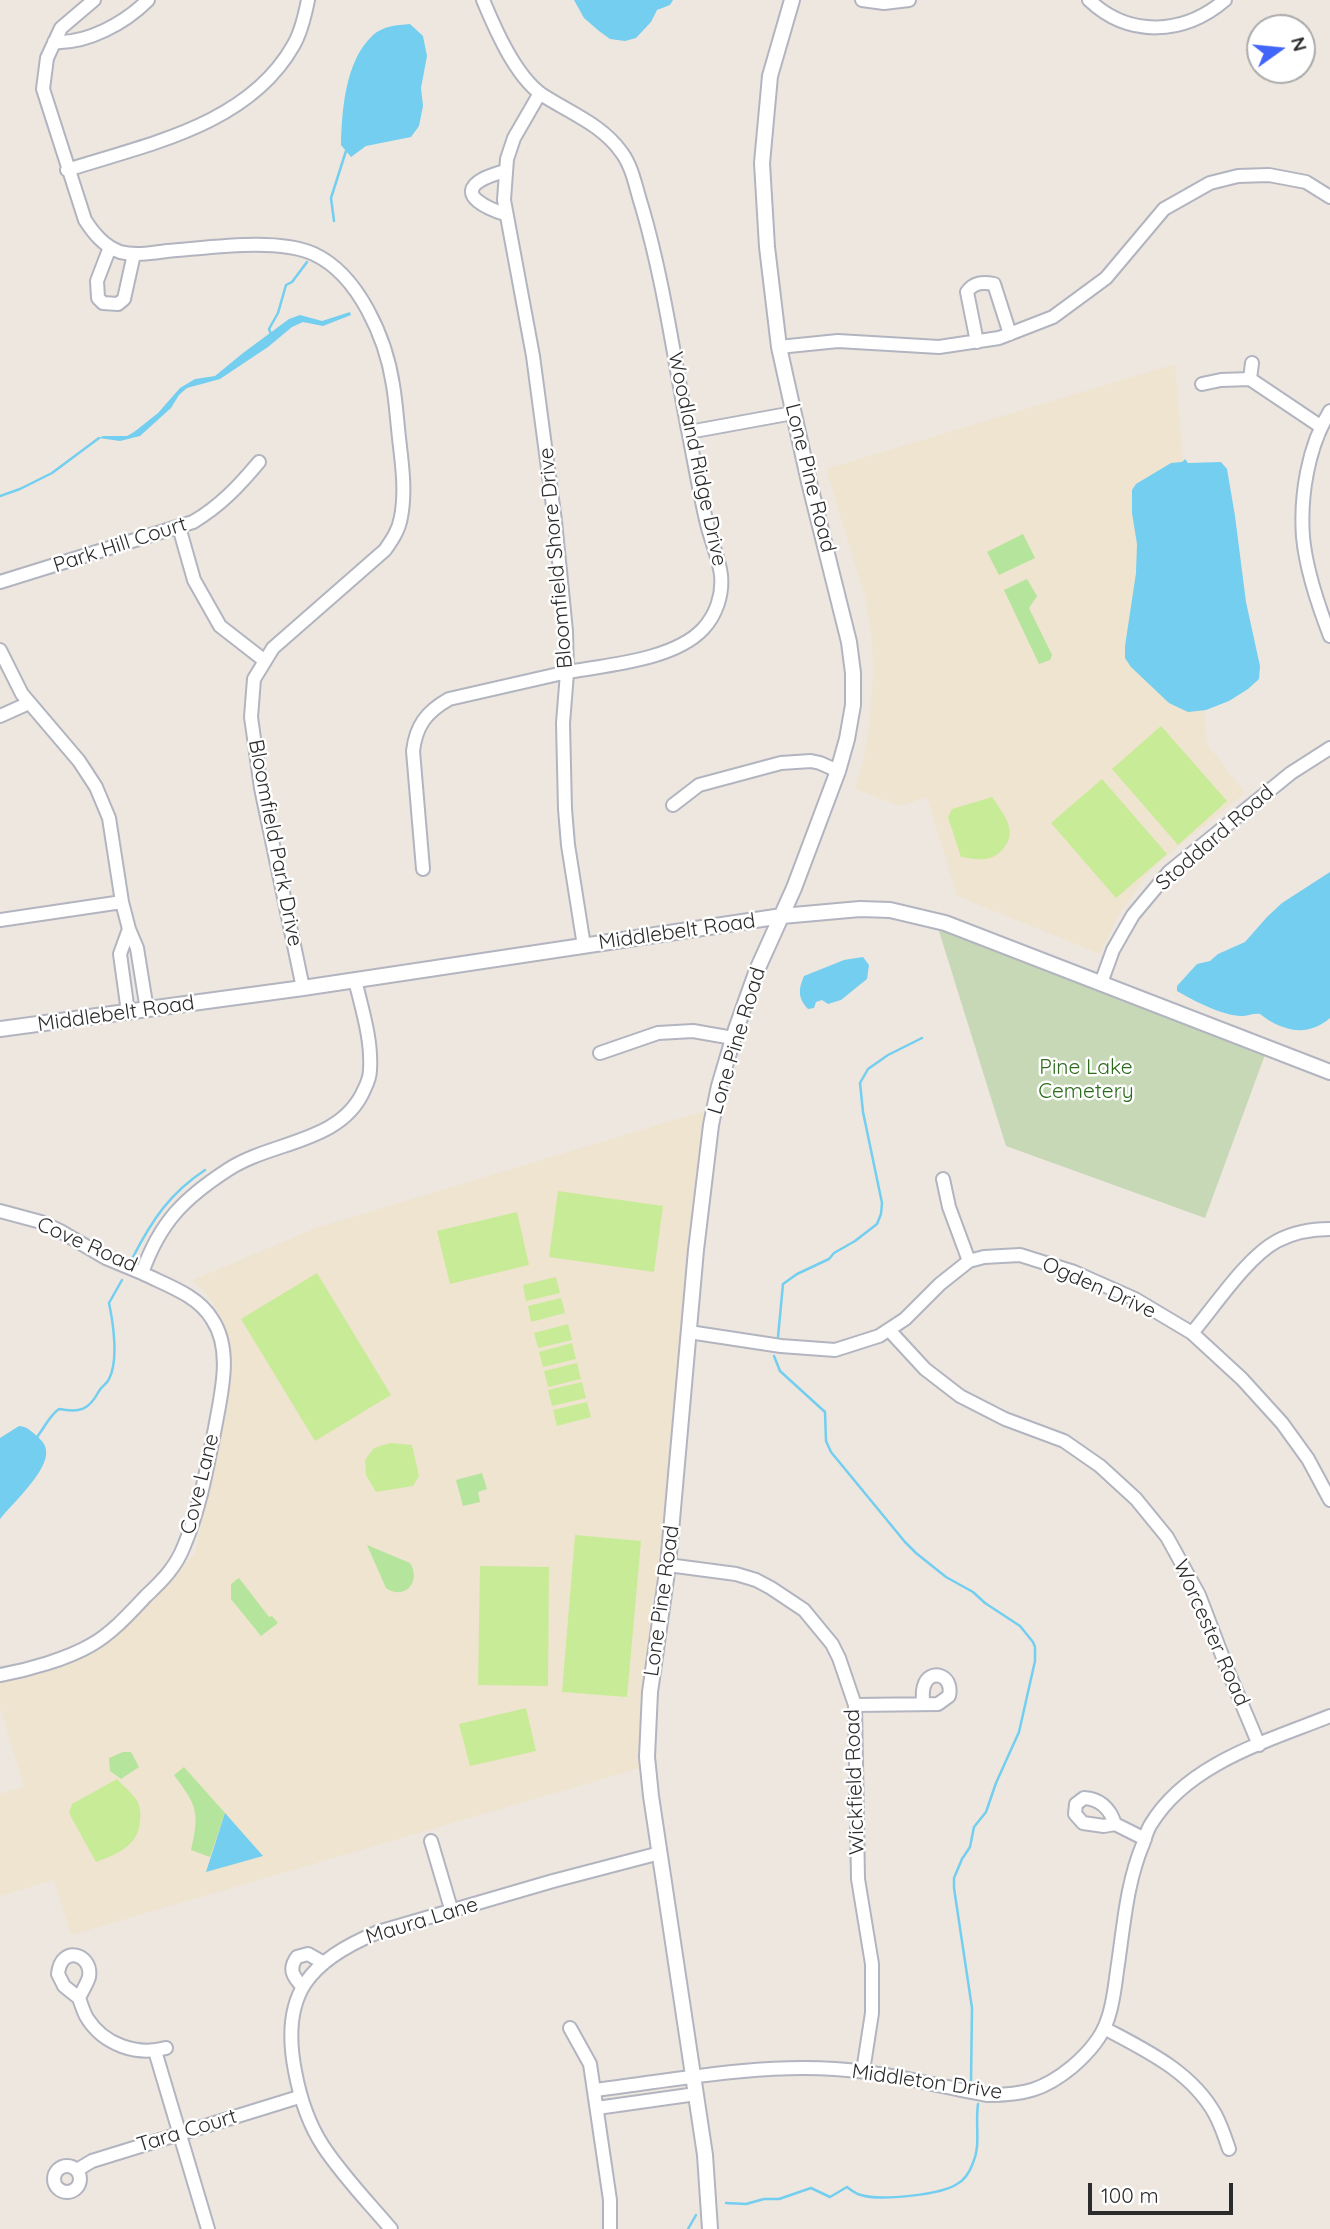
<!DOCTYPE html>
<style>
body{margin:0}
#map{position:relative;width:1330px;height:2229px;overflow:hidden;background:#eee7df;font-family:Quicksand,sans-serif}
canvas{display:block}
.north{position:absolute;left:1246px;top:14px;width:70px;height:70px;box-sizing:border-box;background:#fff;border:2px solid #ababab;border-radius:50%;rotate:75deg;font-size:19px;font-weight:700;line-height:28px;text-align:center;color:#2c2c2c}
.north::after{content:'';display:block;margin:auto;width:24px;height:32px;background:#4164f9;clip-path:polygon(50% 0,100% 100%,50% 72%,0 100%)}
.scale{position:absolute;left:1088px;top:2183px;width:145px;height:32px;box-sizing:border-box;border:4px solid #2c2c2c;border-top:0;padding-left:9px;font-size:21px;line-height:24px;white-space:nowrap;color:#2c2c2c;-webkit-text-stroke:5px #fff;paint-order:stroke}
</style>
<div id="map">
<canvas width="1330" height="2229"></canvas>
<div class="north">N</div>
<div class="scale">100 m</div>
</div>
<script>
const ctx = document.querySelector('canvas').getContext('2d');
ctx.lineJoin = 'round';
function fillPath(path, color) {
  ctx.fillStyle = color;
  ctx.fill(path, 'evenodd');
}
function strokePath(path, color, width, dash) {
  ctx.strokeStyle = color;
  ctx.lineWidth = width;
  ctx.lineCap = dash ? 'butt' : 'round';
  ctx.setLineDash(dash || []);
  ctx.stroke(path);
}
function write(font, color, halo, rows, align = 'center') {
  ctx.font = font + ' Quicksand,sans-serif';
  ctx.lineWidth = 5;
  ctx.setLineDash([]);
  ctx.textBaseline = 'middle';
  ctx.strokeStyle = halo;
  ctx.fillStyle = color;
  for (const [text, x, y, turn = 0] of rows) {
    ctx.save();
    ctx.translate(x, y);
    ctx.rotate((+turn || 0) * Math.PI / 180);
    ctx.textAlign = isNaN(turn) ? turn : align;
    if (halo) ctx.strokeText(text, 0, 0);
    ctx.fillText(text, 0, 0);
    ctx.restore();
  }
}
fillPath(new Path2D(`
 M1175,364L1207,744L1245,793L1167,856L1147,875L1120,912L1100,954L957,896L927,797L900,806L855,789L864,758L869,728L873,676L872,639L865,597L826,469Z
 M717,1107L669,1520L650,1765L71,1935L54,1880L0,1896V1794L24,1786L0,1708V1683L92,1655L195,1554L221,1413L226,1412L233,1366L230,1346L219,1313L208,1296L193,1280L316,1228Z`), '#efe4cf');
fillPath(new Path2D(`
 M1023,534L1035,558L999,575L987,552Z
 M1027,579L1037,596L1029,608L1052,655L1050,660L1039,664L1004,590Z
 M482,1473L487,1489L478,1492L480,1502L463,1506L456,1480Z
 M367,1545L410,1563C422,1582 404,1601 386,1588Z
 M239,1578L269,1617L272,1616L278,1623L261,1636L231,1599V1584Z
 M123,1752H131L139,1767L121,1779L110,1771L109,1758Z
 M184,1767L225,1813L210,1857L191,1850C200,1812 197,1806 174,1775Z`), '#b5e49c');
fillPath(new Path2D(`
 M938,928L1266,1052L1205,1218L1006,1146Z`), '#c7d8b6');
fillPath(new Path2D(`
 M1161,726L1227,801L1178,845L1112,769Z
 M1102,779L1167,854L1116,898L1051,823Z
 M992,797C998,806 1007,817 1009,827C1013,840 1001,855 990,858C981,861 970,858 961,857L948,817L952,809Z
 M558,1191L663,1206L654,1272L549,1257Z
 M517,1212L529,1265L450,1284L437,1231Z
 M317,1273L391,1395L315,1441L241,1319Z
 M556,1277L560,1293L526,1301L523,1285Z
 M561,1298L565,1313L531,1322L528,1306Z
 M568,1324L572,1340L538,1348L534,1333Z
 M572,1343L576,1359L543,1367L539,1352Z
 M577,1363L581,1379L548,1387L544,1371Z
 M582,1382L586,1398L552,1406L548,1390Z
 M587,1402L591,1417L557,1426L553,1410Z
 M390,1443L412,1445L419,1476L413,1486L376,1492L366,1475L365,1460L374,1448Z
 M575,1535L641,1541L627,1697L562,1692Z
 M480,1566L549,1567L548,1686L478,1685Z
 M526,1708L536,1751L470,1766L459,1724Z
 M117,1779C123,1786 131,1792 136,1799C140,1806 141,1812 140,1820C139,1846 117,1854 96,1862L69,1813L72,1804Z`), '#c8eb98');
fillPath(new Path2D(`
 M574,0H673L670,5L657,10L651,22L636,38L625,41L610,39L599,31L584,18Z
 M410,24L423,36L427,56L421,88L423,106L419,126L411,137L366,146L351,157L341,145C342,110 345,61 373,35C383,26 397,25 410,24Z
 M350,312L351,315L323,326L303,322L292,327L268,347L220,379L187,388L179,395L171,408L140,436L120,441L99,438L103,436H127L134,432L158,413L180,388L195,379L215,376L243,353L289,319L300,315L322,321Z
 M1185,459L1188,463L1221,462L1227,469L1235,516L1246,602L1260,666L1259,679L1248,689L1229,701L1206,710L1188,712L1169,703L1131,667L1125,658V646L1136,573L1137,544L1132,513V490L1136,484L1171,463L1182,462Z
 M1330,872V1018C1307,1038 1282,1031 1260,1014C1253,1013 1249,1016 1243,1016C1225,1017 1192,1000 1177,991V986L1197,964L1210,961L1218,954L1245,942L1267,917L1282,903Z
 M863,957L869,965L867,979L841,1000L828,1004L822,1000L816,1002L814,1008L808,1009C798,998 798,990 804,976L844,960Z
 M19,1426C28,1427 31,1431 38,1437C42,1441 46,1445 46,1451C49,1470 12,1504 0,1519V1438Z
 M225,1813L263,1856L206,1872Z`), '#73ceef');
strokePath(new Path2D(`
 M334,221L331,198L346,151
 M271,334L269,329L278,313L286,285L292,282L307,262
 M0,496L20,489L52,473L99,438
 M133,1257C152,1220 170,1193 205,1170
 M778,1337L783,1284L797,1274L829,1259L834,1253L855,1241L877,1224L881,1214L882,1203L863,1112L860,1083L868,1069L888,1055L922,1038
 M774,1356L780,1371L825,1412L826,1441L831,1452L905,1542L916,1553L946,1577L973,1592L985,1603L1020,1626L1033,1642L1035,1647V1661L1019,1732L996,1783L986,1812L974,1827L970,1847L962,1859L954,1878V1888L972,2008L971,2082
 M37,1437C45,1427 49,1416 59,1409C80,1413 89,1410 99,1391C102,1386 107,1384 109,1379C119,1360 113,1322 109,1303L122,1280
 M726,2203L746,2204L764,2199H779L811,2188L830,2197L847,2187C851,2190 856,2194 861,2195C879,2201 941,2195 957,2184C965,2180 970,2171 973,2163C981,2145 975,2125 978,2104
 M688,2229L696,2215`), '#73ceef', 2.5);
const minor = new Path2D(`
 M94,0L61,28L47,58L43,89L85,220C94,234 104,246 120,252C135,256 152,253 167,251C208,248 277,237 314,254C359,275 386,339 393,385C396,403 397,420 399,438C402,464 406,491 401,517C399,530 392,540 385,550L273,648L254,679L251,717L261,788L303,988
 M862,0L884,3L909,0
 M1089,0C1129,38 1184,35 1225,0
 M54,42C87,44 125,23 148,0
 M540,93L514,138L507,159L504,200L533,356L555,521L566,631L567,673L563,723L565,809L568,845L584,946
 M67,170C148,144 248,125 293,46C301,33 305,15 308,0
 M505,171C498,173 489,176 483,179C453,195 492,210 505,214
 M110,247L97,281L98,298L103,303L118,304L124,299L134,254
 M977,342L967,292C974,282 983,282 994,284L1010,334
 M779,347L838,341L939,347L999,338L1053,317L1106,278L1164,209L1210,183L1238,176L1269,175L1306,182L1330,197
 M1250,379L1252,363
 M1202,384L1221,380L1250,379L1320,426
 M1330,411C1308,446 1300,496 1303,537C1306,570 1318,605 1330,636
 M689,432L793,413
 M179,527L194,580L220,626L265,661
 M0,582L193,522C220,506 239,486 259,462
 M0,650L22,694L79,761L96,787L109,818L122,902L129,929L137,948L147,1010
 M0,716L29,703
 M673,805L699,785L781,763L811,761L820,763L838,771
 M423,869L413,751C416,726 426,712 449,699C487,690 525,682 563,673C604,665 673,661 703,629C716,615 723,595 721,575C719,558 711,541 707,524C700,495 695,465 689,435C674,359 664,282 642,207C636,189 633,168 622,153C602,124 568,112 541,94C515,75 495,29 483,0
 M0,920L122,902
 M1101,983L1113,950L1133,915L1169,872L1291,773L1330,748
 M128,1012L120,954L129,929
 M600,1053L658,1033L693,1031L733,1038
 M943,1179L949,1207L969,1261
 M0,1211L41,1222L60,1231L106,1258L142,1273C160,1222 184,1198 229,1169C272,1141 341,1143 364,1090C367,1084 370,1077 370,1070C372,1040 362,1009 355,980
 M889,1330L925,1369L960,1396L1005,1419L1064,1441L1100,1466L1136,1499L1167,1537L1199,1595L1228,1671L1259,1745
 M689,1332L781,1346L835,1350L879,1336L905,1319L940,1284L969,1261L984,1257L1020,1255L1074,1272L1135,1299L1192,1333L1242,1379L1282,1423L1308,1459L1330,1500
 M1192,1333C1215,1306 1247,1257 1277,1241C1294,1232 1312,1229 1330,1229
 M668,1565L736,1574L756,1580L771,1588L804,1610L832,1644L839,1658L855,1705L858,1879L872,1964V2013L863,2071
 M0,1675C28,1670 67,1659 91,1645C112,1633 129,1614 146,1596C162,1581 176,1567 184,1546C200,1508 207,1468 215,1428C221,1394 233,1350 212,1319C198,1295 166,1285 142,1273
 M855,1705L938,1704L949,1696C954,1674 929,1668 924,1686C922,1691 923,1698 923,1704
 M1115,1824L1104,1826L1083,1823L1075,1814L1076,1804L1084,1798C1101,1799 1110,1809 1115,1824L1145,1839
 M431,1841L452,1912
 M303,1987C293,1977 288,1969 297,1957L308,1954L324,1963
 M79,1998L64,1986L58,1974C61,1944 93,1954 89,1977C87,1984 82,1991 79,1998C81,2004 84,2013 87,2018C104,2045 137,2056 166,2048
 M570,2028L590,2064L610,2200V2229
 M1104,2028C1145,2050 1191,2071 1215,2114C1221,2125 1225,2137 1229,2149
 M155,2051L208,2229
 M595,2090C674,2080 755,2064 835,2069C887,2072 937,2086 988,2095C1024,2095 1044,2090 1072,2067C1086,2055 1101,2039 1107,2021C1114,2003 1115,1983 1118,1964C1124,1923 1127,1882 1143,1844C1145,1838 1147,1830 1151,1824C1188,1763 1268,1741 1330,1716
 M597,2108L696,2094
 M54 2179a13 13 0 1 1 26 0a13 13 0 1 1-26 0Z
 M77,2170L92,2161L299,2097
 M391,2229C368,2202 342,2175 323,2146C308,2123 300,2098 295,2071C280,1994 309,1961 378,1932L553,1881L660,1853`);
const tertiary = new Path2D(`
 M0,1029L303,988L782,916L860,909L890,910L945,923L1330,1072
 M710,2229L705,2155L651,1796L647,1757L650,1692L668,1565L696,1250L711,1125L719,1086L736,1029L757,970L794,888L838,771L847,739L853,705V673L849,642L809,482L779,347L767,247L762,163L770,76L792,0`);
strokePath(minor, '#b2b5c0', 16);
strokePath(tertiary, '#b2b5c0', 18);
strokePath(minor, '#fff', 12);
strokePath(tertiary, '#fff', 14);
write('21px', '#2c2c2c', '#fff', [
 ["Woodland Ridge Drive",697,459,78],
 ["Lone Pine Road",810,478,76],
 ["Park Hill Court",120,545,-18],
 ["Bloomfield Shore Drive",556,558,-95],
 ["Stoddard Road",1215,838,-41],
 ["Bloomfield Park Drive",275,843,79],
 ["Middlebelt Road",677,932,-8],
 ["Middlebelt Road",116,1014,-8],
 ["Lone Pine Road",737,1041,-73],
 ["Cove Road",87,1245,24],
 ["Ogden Drive",1099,1288,24],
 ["Cove Lane",200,1484,-76],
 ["Lone Pine Road",662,1601,-82],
 ["Worcester Road",1211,1633,66],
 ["Wickfield Road",855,1782,-92],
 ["Maura Lane",422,1921,-17],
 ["Middleton Drive",927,2082,8],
 ["Tara Court",187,2131,-17]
]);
write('21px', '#2c6b1b', '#fff', [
 ["Pine Lake",1086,1068],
 ["Cemetery",1086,1092]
]);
</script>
